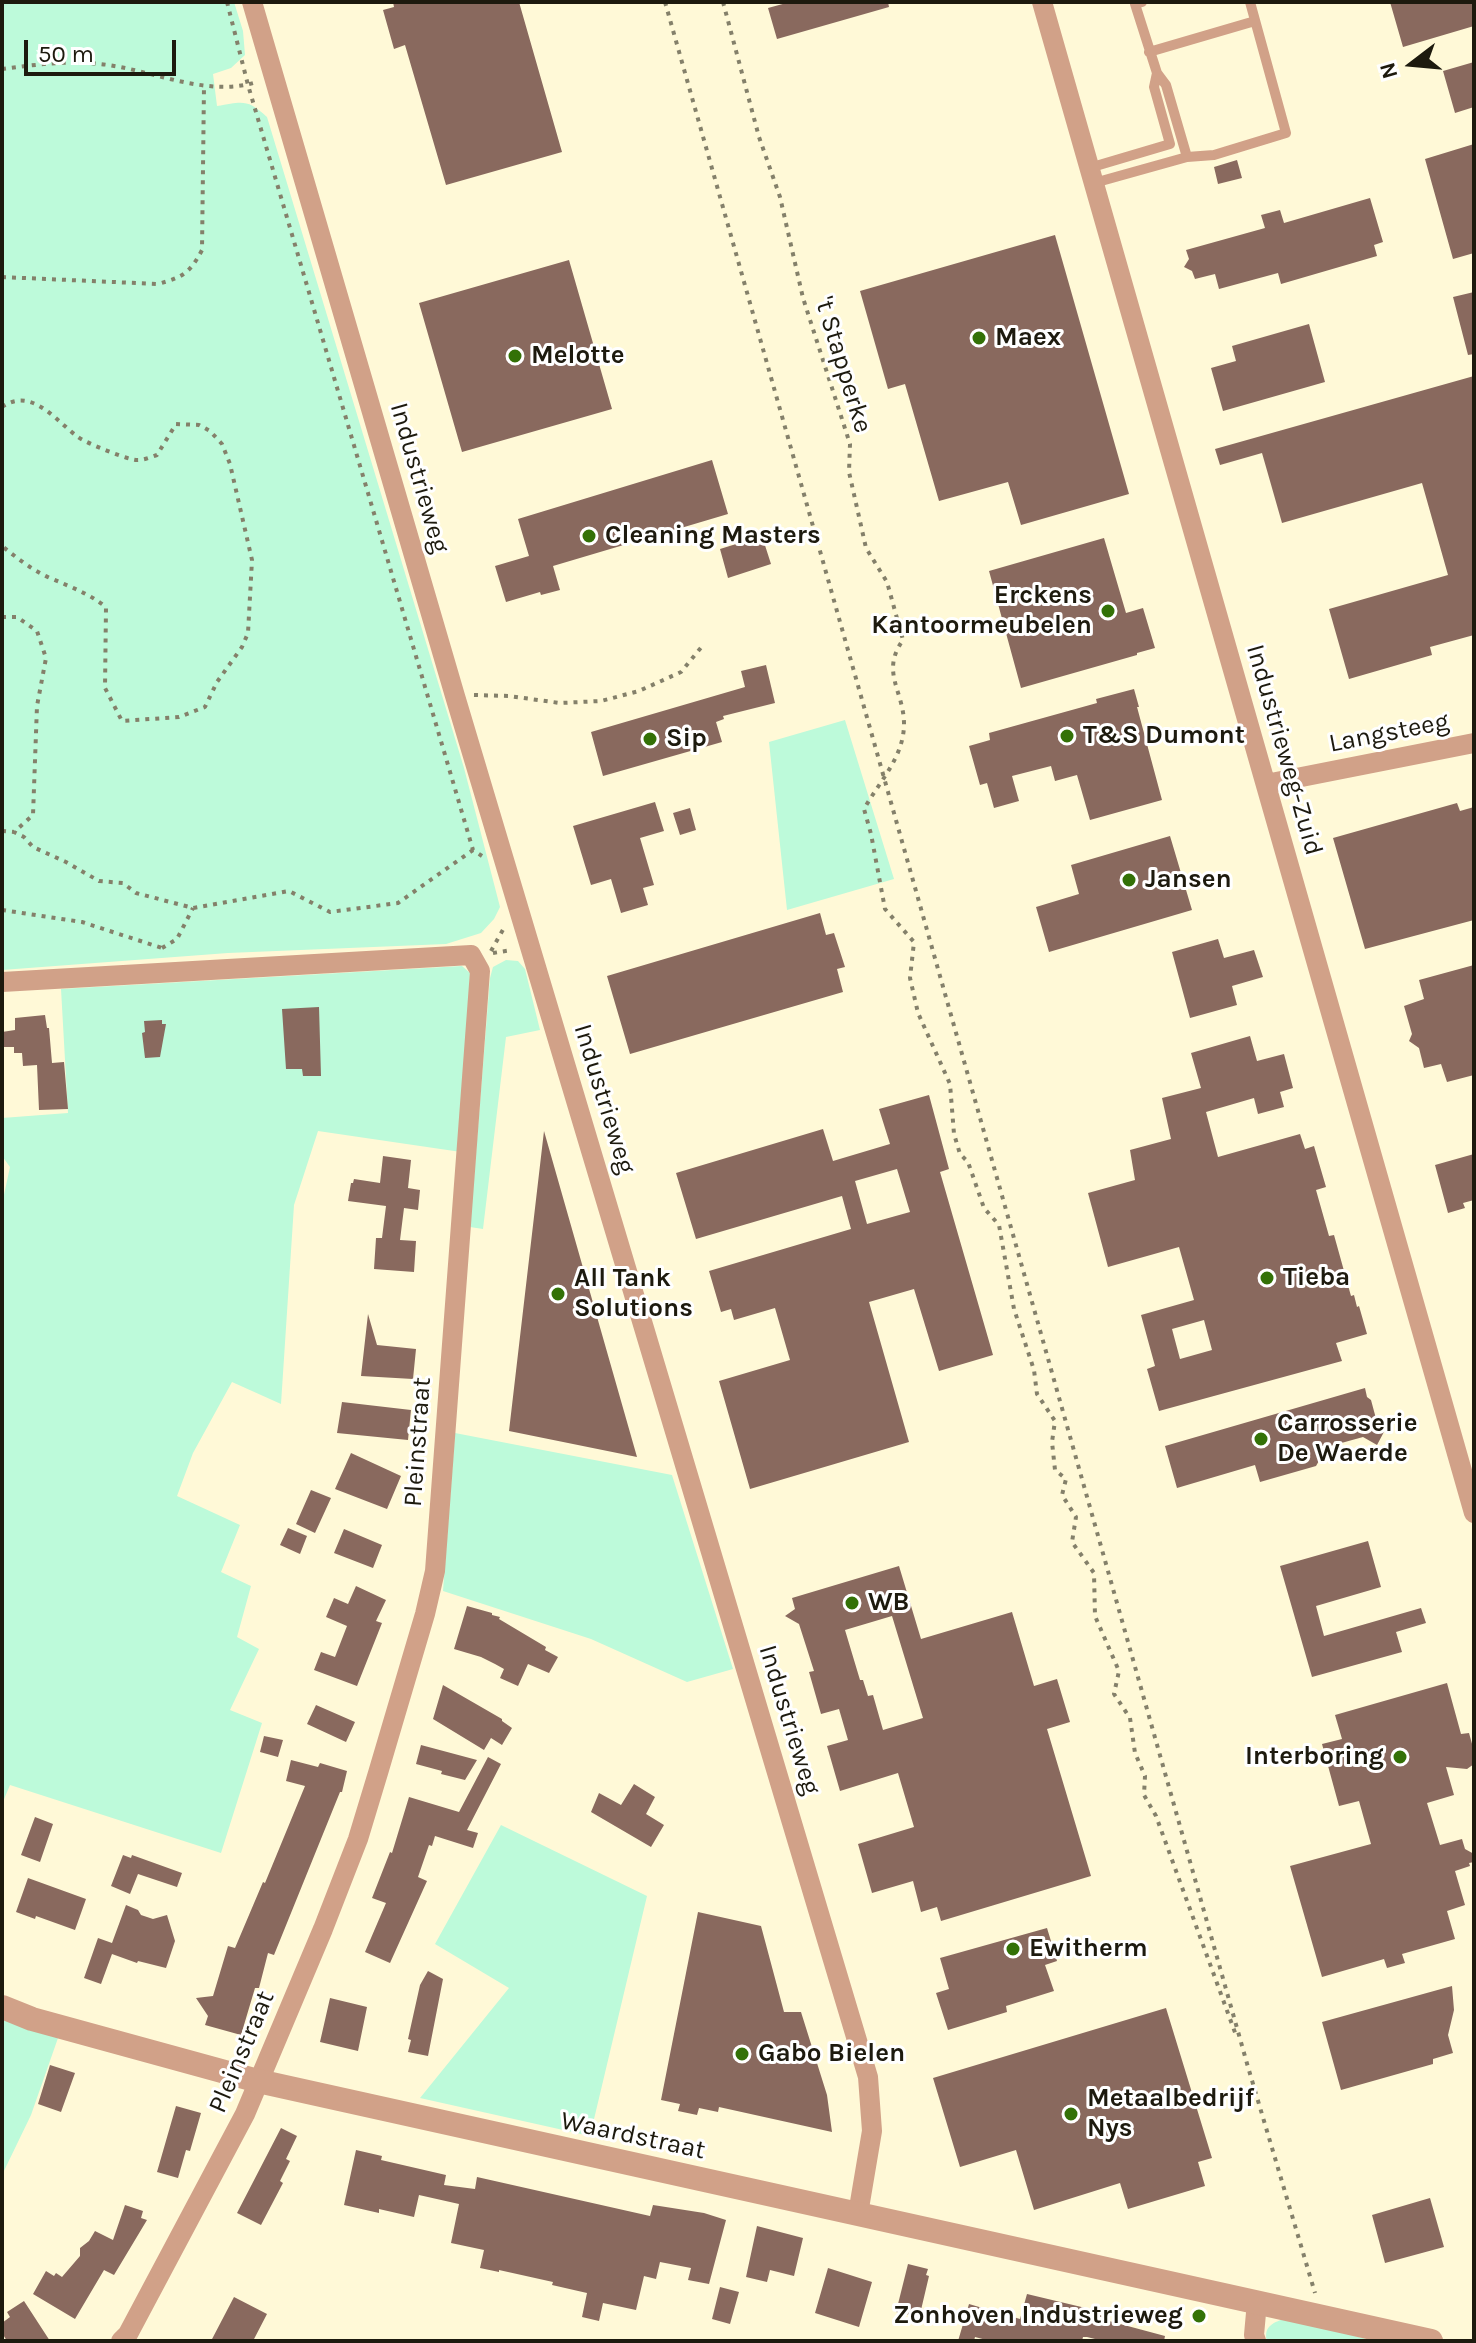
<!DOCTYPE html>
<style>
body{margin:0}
#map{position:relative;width:1476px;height:2343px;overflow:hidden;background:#fff9d7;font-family:Karla,sans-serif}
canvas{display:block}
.frame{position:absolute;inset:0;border:4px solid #1d1a0e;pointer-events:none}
.north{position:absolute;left:1372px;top:24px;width:80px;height:80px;-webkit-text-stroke:6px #fff;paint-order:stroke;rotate:254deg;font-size:22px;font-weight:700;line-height:32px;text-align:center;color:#1d1a0e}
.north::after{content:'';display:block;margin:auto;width:28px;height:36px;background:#1d1a0e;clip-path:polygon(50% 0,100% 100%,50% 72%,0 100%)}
.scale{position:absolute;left:24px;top:40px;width:152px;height:36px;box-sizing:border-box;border:4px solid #1d1a0e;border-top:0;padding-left:10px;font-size:24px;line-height:28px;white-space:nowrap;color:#1d1a0e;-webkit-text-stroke:6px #fff;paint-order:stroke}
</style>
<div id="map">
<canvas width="1476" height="2343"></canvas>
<div class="frame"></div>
<div class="north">N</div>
<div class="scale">50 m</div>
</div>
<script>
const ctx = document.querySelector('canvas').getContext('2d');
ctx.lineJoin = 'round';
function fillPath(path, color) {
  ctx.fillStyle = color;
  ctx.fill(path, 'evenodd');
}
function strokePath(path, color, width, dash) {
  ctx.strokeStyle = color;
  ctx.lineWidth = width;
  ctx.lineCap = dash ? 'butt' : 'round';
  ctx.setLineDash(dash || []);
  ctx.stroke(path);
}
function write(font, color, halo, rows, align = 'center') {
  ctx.font = font + ' Karla,sans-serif';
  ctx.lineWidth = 6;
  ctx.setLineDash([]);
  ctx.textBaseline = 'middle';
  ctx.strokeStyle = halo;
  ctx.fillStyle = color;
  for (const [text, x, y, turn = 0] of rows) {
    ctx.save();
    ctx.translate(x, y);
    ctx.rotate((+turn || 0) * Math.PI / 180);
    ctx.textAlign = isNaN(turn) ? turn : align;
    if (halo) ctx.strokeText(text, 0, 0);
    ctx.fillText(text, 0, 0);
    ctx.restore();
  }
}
fillPath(new Path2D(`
 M2,2H234L243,31L245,55L231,68L213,74L217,106C242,102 247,98 267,117L464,768L500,907L494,919L481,933L446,944L228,953L2,970Z
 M845,720L894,879L787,910L769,742Z
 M506,960L518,961L525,969L540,1030L506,1037L483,1229L470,1227L490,978L493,967Z
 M462,966L470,973L461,1152L318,1131L294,1205L281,1404L232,1382L193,1453L177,1496L240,1525L221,1572L251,1586L237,1637L259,1649L230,1710L262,1723L221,1853L10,1785L2,1804V1204L10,1167L2,1156V1118L68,1113L61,989Z
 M455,1433L672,1475L733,1669L687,1682L591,1639L443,1591Z
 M501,1825L647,1896L590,2136L420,2098L509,1988L435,1944Z
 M2,2015L58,2038L31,2115L2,2175Z
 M1287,2318L1374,2341H1267C1263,2326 1274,2322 1287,2318Z`), '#bdfada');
fillPath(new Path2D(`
 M393,2H519L562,152L446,185L405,45L394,49L383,10L394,7Z
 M790,2H888L889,7L777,39L768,8Z
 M1390,2H1474V26L1403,47Z
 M1474,62V107L1455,113L1443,71Z
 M1474,144V253L1453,259L1425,159Z
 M1237,160L1242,178L1218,184L1214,167Z
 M1370,198L1383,242L1374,245L1377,256L1281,284L1278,273L1219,289L1215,274L1195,279L1192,271L1184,267L1189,259L1186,250L1265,228L1261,215L1280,210L1284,223Z
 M1055,235L1129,494L1021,525L1008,482L939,501L905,384L888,389L860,291Z
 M569,260L612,409L462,452L419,303Z
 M1474,292V354L1468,355L1453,297Z
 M1309,324L1325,382L1223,411L1211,368L1236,361L1232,346Z
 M1474,376V635L1430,647L1432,655L1349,679L1329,609L1448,575L1422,483L1282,523L1262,453L1220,465L1215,449Z
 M712,460L728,514L553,566L560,590L541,595L540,592L506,602L495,566L529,556L518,519Z
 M762,536L771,564L728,578L720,549Z
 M1104,538L1126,613L1143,608L1155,648L1137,653V655L1021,688L989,571Z
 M766,665L775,703L723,716L724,719L716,722L722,742L603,776L591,732L745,687L741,671Z
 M1134,689L1139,707H1137L1162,800L1090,820L1077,775L1055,781L1051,766L1012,776L1019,801L994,808L987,783L980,785L969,746L990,740L989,733L1097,703L1096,699Z
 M655,802L664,831L640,838L654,885L643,888L648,905L621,913L611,879L591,885L573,826Z
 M1457,803L1460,811L1474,807V920L1365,949L1333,838Z
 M690,808L696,830L680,835L673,813Z
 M1170,836L1192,910L1049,952L1036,907L1079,894L1071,865Z
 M820,913L826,935L834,933L845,967L837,969L843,992L630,1054L607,976Z
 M1218,939L1224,958L1254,950L1263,977L1232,986L1237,1005L1190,1018L1172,952Z
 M1474,965V1075L1447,1082L1441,1064L1424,1068L1419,1048L1409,1041L1412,1034L1404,1006L1424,999L1419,980Z
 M319,1007L321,1076H303L302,1069H286L282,1009Z
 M45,1015L47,1028H49L52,1063L64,1062L68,1109L39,1110L37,1065L23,1066L22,1053H14V1047H3L2,1032L15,1030V1018Z
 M162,1020V1024H166L160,1057L145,1058L142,1033L145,1032L144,1021Z
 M1250,1036L1257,1061L1284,1054L1293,1088L1280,1092L1284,1107L1258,1114L1254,1098L1206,1112L1218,1157L1300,1134L1305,1149L1314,1146L1326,1187L1316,1190L1329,1236L1334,1235L1351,1296L1354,1295L1357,1307L1359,1306L1367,1334L1336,1343L1342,1361L1159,1411L1147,1369L1155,1366L1141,1315L1194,1300L1179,1247L1108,1267L1088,1193L1135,1180L1130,1150L1171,1139L1162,1098L1201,1088L1191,1053ZM1204,1320L1212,1350L1180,1359L1172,1329Z
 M929,1095L949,1169L940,1172L993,1355L939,1371L914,1289L869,1302L909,1442L750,1489L719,1381L790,1360L775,1308L734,1320L731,1309L721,1312L709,1271L851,1229L842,1196L696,1239L676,1173L823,1129L833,1161L890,1144L879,1109ZM897,1169L910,1212L867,1224L855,1181Z
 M544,1131L637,1457L509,1431Z
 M1474,1154V1200L1463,1203L1465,1208L1448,1213L1435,1165Z
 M383,1156L411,1160L408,1188L420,1190L418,1210L404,1208L400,1240L416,1241L414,1272L374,1269L376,1238H382L386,1206L348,1201L351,1183H353L354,1179L380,1183Z
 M368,1314L377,1345L416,1349L413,1379L361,1376Z
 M1365,1388L1367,1397L1371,1400L1378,1426L1385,1430L1377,1445L1363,1437L1327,1447L1316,1466L1260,1482L1255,1465L1177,1488L1165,1446Z
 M342,1402L411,1410L408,1440L337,1433Z
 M351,1453L401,1476L387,1509L335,1489Z
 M311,1490L331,1498L315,1533L296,1524Z
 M288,1528L307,1536L300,1554L280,1545Z
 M344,1529L382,1545L373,1568L334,1553Z
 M1368,1541L1381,1587L1316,1606L1324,1636L1421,1608L1426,1623L1396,1632L1402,1652L1312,1677L1280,1566Z
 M899,1566L921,1639L1012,1612L1034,1686L1057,1679L1070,1722L1047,1729L1091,1876L941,1921L937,1907L921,1912L913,1881L872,1893L858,1844L914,1827L898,1773L840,1791L827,1746L848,1740L839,1709L821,1714L809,1672L814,1671L799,1624L785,1616L795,1609L792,1598ZM892,1616L923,1718L883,1730L873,1695L868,1696L863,1680H860L845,1630Z
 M356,1586L386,1600L376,1621L382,1623L357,1686L314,1670L321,1652L335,1657L347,1626L326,1617L334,1598L348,1604Z
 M467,1606L492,1613V1615L500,1617L499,1619L546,1647L545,1650L558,1657L549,1673L528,1664L518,1686L500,1678L504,1669L495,1664L481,1657L454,1649Z
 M1447,1683L1461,1734L1469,1733L1474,1751V1764L1467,1769L1446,1767L1454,1795L1427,1803L1440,1845L1462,1839L1465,1849L1474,1854V1862L1469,1863L1470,1866L1455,1871L1465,1905L1447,1911L1455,1939L1402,1954L1405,1963L1387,1968L1384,1959L1322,1977L1290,1866L1371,1844L1359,1801L1339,1806L1322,1744L1342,1739L1335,1715Z
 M443,1685L502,1719V1721L512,1728L502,1745L491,1738L484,1750L433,1719Z
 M316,1705L355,1722L346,1742L307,1724Z
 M264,1736L283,1740L278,1757L260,1752Z
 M421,1745L477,1760L465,1780L441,1774L442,1771L416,1764Z
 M488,1757L501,1764L467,1830L478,1833L473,1848L435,1836L432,1846L429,1845L418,1877L427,1881L390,1963L365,1952L386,1903L372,1898L390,1852L392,1853L409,1797L459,1812Z
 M291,1760L318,1767L320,1763L347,1771L342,1792H340L274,1955L268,1953L259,1988H255L241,2035L205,2025L208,2016L196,1998L213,1996L228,1946L235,1948L263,1882L265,1883L305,1786L286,1781Z
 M634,1784L655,1797L646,1814L664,1825L651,1847L591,1812L599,1793L621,1805Z
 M35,1817L53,1824L40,1862L21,1855Z
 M123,1855L131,1858L132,1855L182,1873L177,1887L138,1874L130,1894L111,1886Z
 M28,1878L86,1899L75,1930L36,1916L35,1919L16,1912Z
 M126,1905L138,1910L141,1915L153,1919L167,1915L175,1941L166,1968L138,1961L137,1963L112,1954L101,1984L84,1978L98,1938L112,1943Z
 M698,1912L761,1926L784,2012H801L827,2095L832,2132L719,2107L718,2112L699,2108L697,2115L678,2111L680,2104L661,2100Z
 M1047,1928L1057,1961L1045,1965L1054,1991L1006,2006L1007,2012L948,2030L936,1993L949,1989L940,1958Z
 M428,1971L443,1979L428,2056L408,2052L411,2040L408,2039L420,1985Z
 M1452,1986L1454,2010L1448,2035L1453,2053L1433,2059V2064L1341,2090L1322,2022Z
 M330,1998L367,2007L358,2051L320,2042Z
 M1166,2008L1212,2158L1198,2162L1205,2186L1128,2209L1120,2183L1034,2210L1016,2150L960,2167L933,2078Z
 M50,2065L75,2073L61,2112L38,2104Z
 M176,2106L201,2113L190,2151L186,2150L178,2178L157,2172Z
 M281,2128L297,2136L286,2159L290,2161L280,2181L283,2183L261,2225L237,2213Z
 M356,2150L382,2156L381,2160L446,2175L444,2185L475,2189L477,2177L650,2216L653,2205L704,2213L726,2220L709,2284L688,2280L691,2268L660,2262L656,2279L644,2276L636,2310L603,2303L599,2321L582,2317L587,2293L552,2285L553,2282L499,2270V2272L480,2268L484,2250L451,2243L459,2204L419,2195L414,2217L379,2209V2213L344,2205Z
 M1430,2198L1444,2247L1385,2263L1372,2215Z
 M125,2205L143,2211L141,2218L147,2220L114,2275L104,2270L75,2319L33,2294L46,2271L54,2276L56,2273L62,2277L80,2256V2248L89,2241L95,2231L113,2240Z
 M757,2226L803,2238L794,2276L770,2270L767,2282L746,2277Z
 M908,2264L928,2269L926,2275L929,2276L921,2310L917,2309L915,2316L896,2312Z
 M828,2268L872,2282L859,2327L815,2313Z
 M720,2287L739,2292L730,2324L712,2319Z
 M1027,2294L1094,2310L1093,2313L1110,2318L1109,2321L1165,2336L1164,2341H1103L1087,2337H1083L1082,2341H990L975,2337L974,2341H958L969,2304L1020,2319Z
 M234,2297L267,2314L253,2341H211Z
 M24,2301L50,2341H7L2,2333V2323L10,2317L7,2312Z`), '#89695e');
strokePath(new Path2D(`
 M227,2L248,85L473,850L482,856
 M665,2L1248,2067L1315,2293
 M723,2L759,137L780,197L803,298L850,444L849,472L866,548L887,582L903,640C880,672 904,691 904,724C904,757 879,782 864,809L871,834L885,909L914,942L910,978L918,1013L950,1084L954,1134L960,1154L968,1162L984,1208L999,1225L1014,1309L1034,1370L1037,1394L1055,1421L1052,1442L1055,1470L1066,1479L1062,1495L1076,1517L1072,1542L1094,1573L1095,1616L1119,1671L1114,1694L1130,1718L1135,1753L1145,1776L1144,1795L1156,1816L1237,2038
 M2,69C34,65 68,60 100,64C151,69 205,98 257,82
 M2,277L158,284C183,277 190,273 202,250L204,86
 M2,407C32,386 57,422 78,437C86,443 130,461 138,460C144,460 151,457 157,455L176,424L199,425L210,431L222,444L230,464L252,560L248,633L242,647L217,682L205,707L179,717L122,721L105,688L106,607C88,593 71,587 50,578C32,570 17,558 2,546
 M2,617H17L37,631L46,658L37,706L33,815L14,832L24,837L33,847L66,862L99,881L123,883L136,893L193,908L289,891L330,912L398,903L473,850
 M474,695L509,696L560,703L601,701L639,691L681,672L704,644
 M2,831L14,832
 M2,910L82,922L162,948L163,952
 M162,948L177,939L193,908
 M491,951L504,928
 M493,953L512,950`), '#84806a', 4, [4, 6]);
strokePath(new Path2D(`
 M1142,2L1135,4L1157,73L1166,85L1187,157
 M1149,52L1255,21
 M1089,168L1170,144L1154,87L1157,73
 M1094,183L1187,157L1214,155L1286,133L1250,2`), '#d1a188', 10);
strokePath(new Path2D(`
 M252,2L455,696L868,2077L872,2131L858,2214
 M1042,2L1474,1513
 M1266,784L1474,743
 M2,982L471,955L480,971L435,1571L425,1614L378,1773L358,1839L323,1929L245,2114L128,2334L121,2341
 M1256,2341L1254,2335L1257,2302`), '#d1a188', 20);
strokePath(new Path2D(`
 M2,2007L32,2019L258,2081L1431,2341`), '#d1a188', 24);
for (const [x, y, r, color] of [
 [979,338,8,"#337107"],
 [515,356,8,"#337107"],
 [589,536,8,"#337107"],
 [1108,611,8,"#337107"],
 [1067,736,8,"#337107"],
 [650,739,8,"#337107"],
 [1129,880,8,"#337107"],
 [1267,1278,8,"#337107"],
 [558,1294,8,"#337107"],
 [1261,1439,8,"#337107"],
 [852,1603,8,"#337107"],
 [1400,1757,8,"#337107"],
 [1013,1949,8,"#337107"],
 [742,2054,8,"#337107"],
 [1071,2114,8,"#337107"],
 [1199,2316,8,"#337107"]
]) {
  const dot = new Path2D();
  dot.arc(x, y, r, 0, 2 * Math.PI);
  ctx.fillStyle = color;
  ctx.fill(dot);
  strokePath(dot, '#fff', 3);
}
write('bold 26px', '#1d1a0e', '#fff', [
 ["Maex",995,338],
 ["Melotte",531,356],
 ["Cleaning Masters",605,536],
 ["Erckens",1092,596,"right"],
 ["Kantoormeubelen",1092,626,"right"],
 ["T&S Dumont",1083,736],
 ["Sip",666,739],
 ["Jansen",1145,880],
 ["Tieba",1283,1278],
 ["All Tank",574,1279],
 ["Solutions",574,1309],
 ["Carrosserie",1277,1424],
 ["De Waerde",1277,1454],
 ["WB",868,1603],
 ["Interboring",1384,1757,"right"],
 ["Ewitherm",1029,1949],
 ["Gabo Bielen",758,2054],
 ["Metaalbedrijf",1087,2099],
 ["Nys",1087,2129],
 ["Zonhoven Industrieweg",1183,2316,"right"]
], 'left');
write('26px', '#1d1a0e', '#fff', [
 ["'t Stapperke",843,365,73],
 ["Industrieweg",419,478,74],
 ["Langsteeg",1389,733,-11],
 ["Industrieweg-Zuid",1284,750,74],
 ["Industrieweg",604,1099,73],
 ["Pleinstraat",418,1442,-86],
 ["Industrieweg",789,1720,73],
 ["Pleinstraat",242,2052,-67],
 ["Waardstraat",633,2136,12]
]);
</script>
